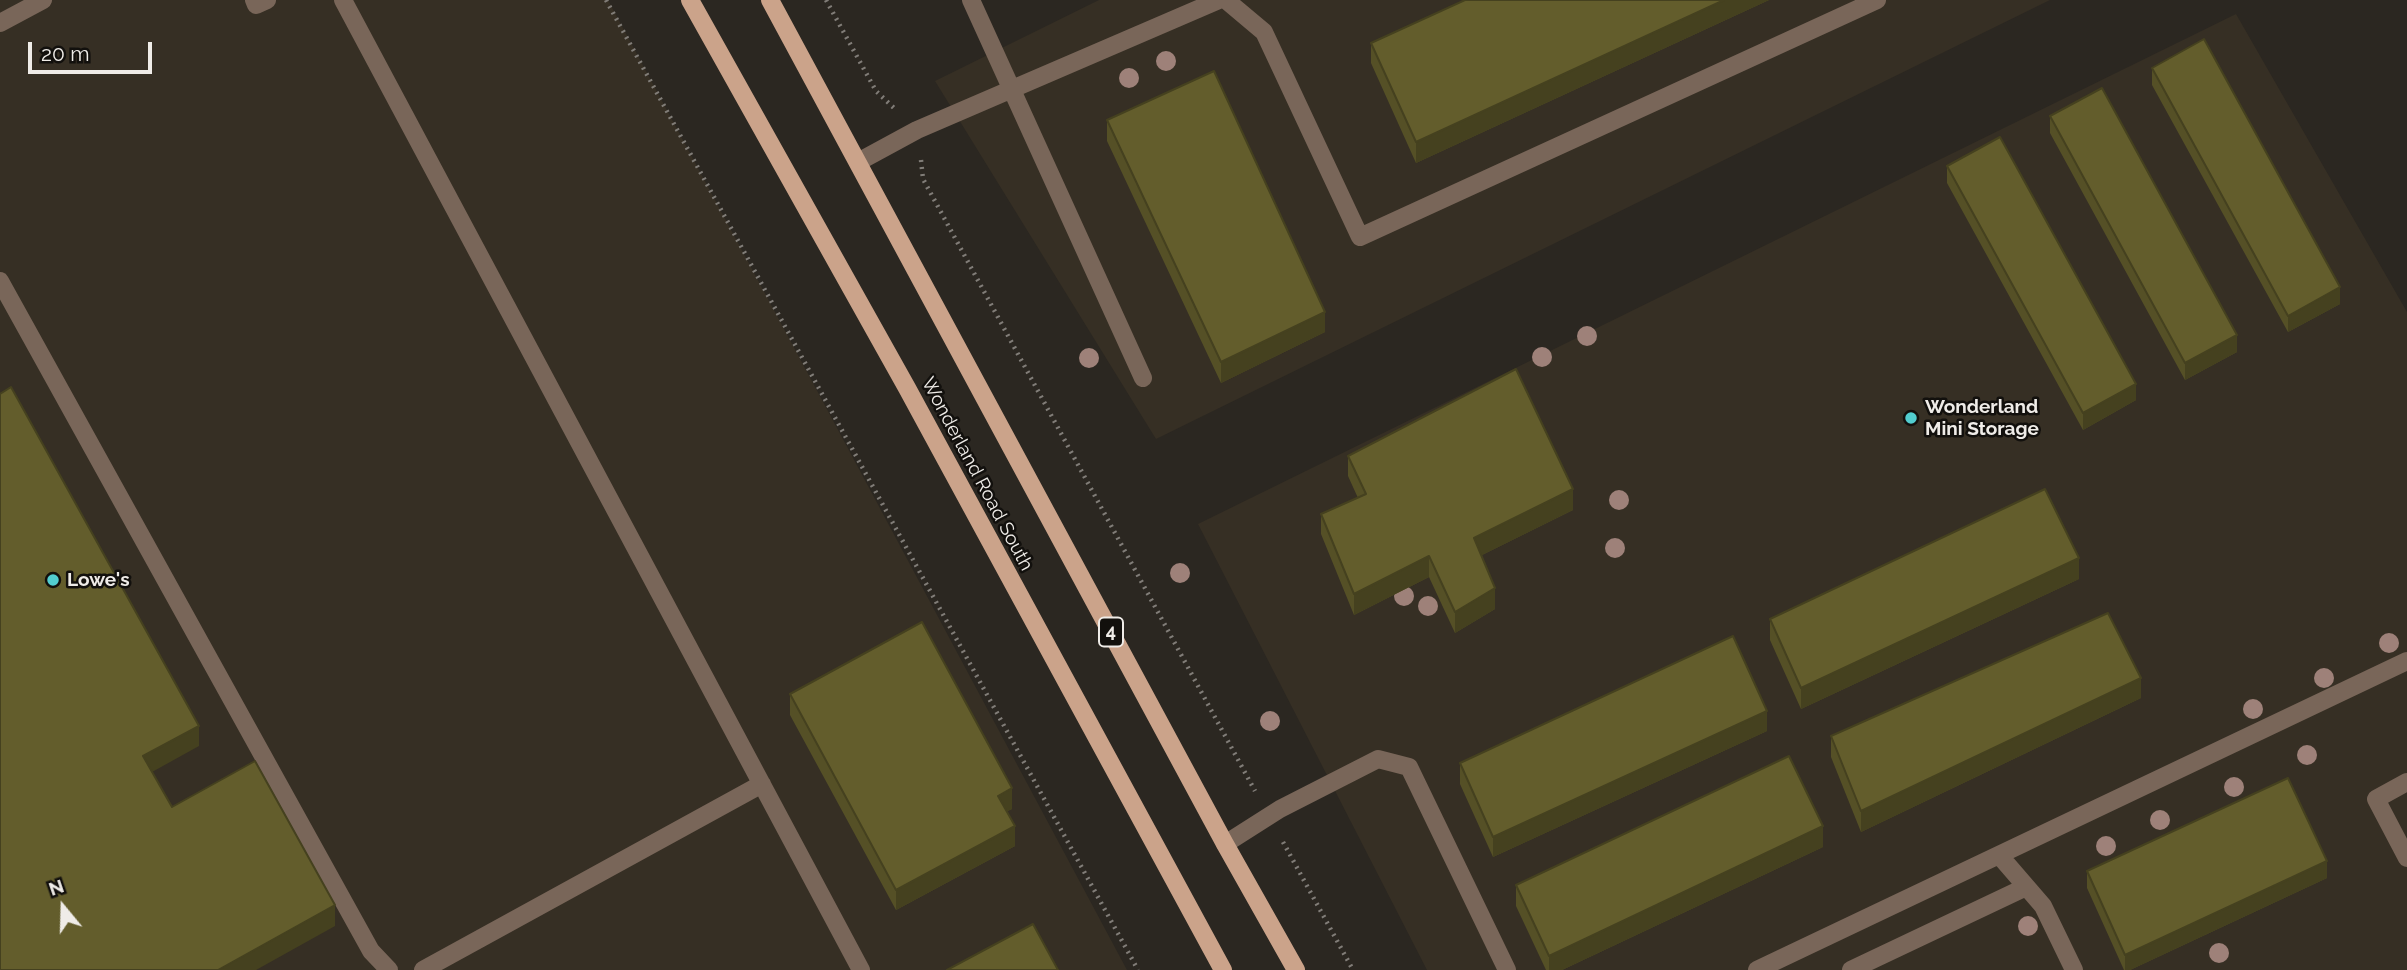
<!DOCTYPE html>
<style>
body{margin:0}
#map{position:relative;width:2407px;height:970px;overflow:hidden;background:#2b2721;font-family:Raleway,sans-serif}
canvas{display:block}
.north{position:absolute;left:28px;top:872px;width:70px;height:70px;-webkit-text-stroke:5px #12100d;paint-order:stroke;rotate:341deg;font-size:19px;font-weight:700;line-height:28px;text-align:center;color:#efece8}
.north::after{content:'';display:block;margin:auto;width:24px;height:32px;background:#efece8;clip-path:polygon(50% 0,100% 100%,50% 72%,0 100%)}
.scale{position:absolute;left:28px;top:42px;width:124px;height:32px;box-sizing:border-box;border:4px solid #efece8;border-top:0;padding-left:9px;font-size:21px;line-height:24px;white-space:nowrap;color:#efece8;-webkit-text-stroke:5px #12100d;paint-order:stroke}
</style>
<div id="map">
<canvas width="2407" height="970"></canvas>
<div class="north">N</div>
<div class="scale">20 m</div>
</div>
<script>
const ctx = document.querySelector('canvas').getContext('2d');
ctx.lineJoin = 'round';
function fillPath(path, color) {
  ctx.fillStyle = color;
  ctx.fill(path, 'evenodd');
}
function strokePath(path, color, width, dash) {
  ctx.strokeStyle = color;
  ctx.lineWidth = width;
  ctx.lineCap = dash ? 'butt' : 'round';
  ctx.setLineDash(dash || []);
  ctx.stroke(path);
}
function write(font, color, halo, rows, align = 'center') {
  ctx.font = font + ' Raleway,sans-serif';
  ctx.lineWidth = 5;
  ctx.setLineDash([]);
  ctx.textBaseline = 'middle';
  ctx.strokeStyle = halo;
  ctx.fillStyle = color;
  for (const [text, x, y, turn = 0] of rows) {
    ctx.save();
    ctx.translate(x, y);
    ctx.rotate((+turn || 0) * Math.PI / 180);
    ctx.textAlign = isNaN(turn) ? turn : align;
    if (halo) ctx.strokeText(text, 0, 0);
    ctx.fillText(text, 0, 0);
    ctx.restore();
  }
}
fillPath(new Path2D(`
 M0,0H608L1127,970H0Z
 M1099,0H2050L1156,439L935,81Z
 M2236,14L2407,312V970H1427L1198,524Z`), '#362f24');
strokePath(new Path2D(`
 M606,0L1138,970
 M826,0L876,91L895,109
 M921,160L923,179L1255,791
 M1283,842L1353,970`), '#817d78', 4.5, [2, 5]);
strokePath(new Path2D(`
 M254,0L256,5L267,0
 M343,0L861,970
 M971,0L1143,378
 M1226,0L1264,32L1360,237L1877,0
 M0,23L43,0
 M858,162L917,130L1219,0
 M0,281L371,951L389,970
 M2407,782L2376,799L2407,858
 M1225,844L1280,809L1378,759L1409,767L1507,970
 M1999,855L2043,906L2074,970
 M423,970L762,784
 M1757,970L2407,661
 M1851,970L2026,887`), '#796659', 18);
strokePath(new Path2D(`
 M690,0L907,388L1223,970
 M770,0L1225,844L1296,970`), '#cba38a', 18);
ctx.fillStyle = '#9e8179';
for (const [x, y] of [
 [1166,61],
 [1129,78],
 [1587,336],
 [1542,357],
 [1089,358],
 [1619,500],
 [1615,548],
 [1180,573],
 [1404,596],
 [1428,606],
 [2389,643],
 [2324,678],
 [2253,709],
 [1270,721],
 [2307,755],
 [2234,787],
 [2160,820],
 [2106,846],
 [2028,926],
 [2219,953]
]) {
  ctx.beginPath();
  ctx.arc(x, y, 10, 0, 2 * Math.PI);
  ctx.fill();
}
fillPath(new Path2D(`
 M1465,0H1769L1416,163L1371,63V43Z
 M2152,68L2340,304L2288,332L2152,85Z
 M2050,116L2237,352L2185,380L2050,133Z
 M1107,120L1325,332L1221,383L1107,141Z
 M1947,166L2136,400L2083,430L1947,183Z
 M1348,456L1573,510L1482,555L1495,609L1455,633L1429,577L1354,615L1321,534V514L1358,498L1348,476Z
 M2079,579L1801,709L1770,640V619Z
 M790,694L1012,809L1007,811L1015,846L896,910L790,715Z
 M2141,698L1861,832L1831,757V736Z
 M1767,731L1493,857L1460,784V763Z
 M1823,847L1562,970H1546L1516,906V885Z
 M2087,871L2327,878L2130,970H2124L2087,888Z`), '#555026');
fillPath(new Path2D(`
 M1724,0H1769L1416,163V142Z
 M2340,287V304L2288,332V316Z
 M1325,312V332L1221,383V362Z
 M2237,335V352L2185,380V363Z
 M2136,384V400L2083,430V413Z
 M1573,489V510L1474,559V538Z
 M1429,556V577L1354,615V594Z
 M2079,558V579L1801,709V688Z
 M1495,588V609L1455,633V612Z
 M2141,678V698L1861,832V811Z
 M1767,711V731L1493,857V837Z
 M199,726V746L143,777V756Z
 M1012,788V809L998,816V796Z
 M1015,826V846L896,910V890Z
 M1823,826V847L1562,970H1549V956Z
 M2327,861V878L2130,970H2125V955Z
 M335,905V926L256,970H218Z`), '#45411f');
const building = new Path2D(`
 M1465,0H1724L1416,142L1371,43Z
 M2204,39L2340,287L2288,316L2152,68Z
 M1214,71L1325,312L1221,362L1107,120Z
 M2102,88L2237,335L2185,363L2050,116Z
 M2000,137L2136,384L2083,413L1947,166Z
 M1516,369L1573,489L1474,538L1495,588L1455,612L1429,556L1354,594L1321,514L1366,494L1348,456Z
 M11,387L199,726L143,756L172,807L255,761L335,905L218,970H0V394Z
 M2045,489L2079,558L1801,688L1770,619Z
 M2108,613L2141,678L1861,811L1831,736Z
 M922,622L1012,788L998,796L1015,826L896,890L790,694Z
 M1733,636L1767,711L1493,837L1460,763Z
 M1789,756L1823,826L1549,956L1516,885Z
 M2288,778L2327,861L2125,955L2087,871Z
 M1033,924L1058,970H947Z`);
fillPath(building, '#635d2c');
strokePath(building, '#45411f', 2);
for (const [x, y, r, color] of [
 [1911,418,7,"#52cdcf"],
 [53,580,7,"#52cdcf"]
]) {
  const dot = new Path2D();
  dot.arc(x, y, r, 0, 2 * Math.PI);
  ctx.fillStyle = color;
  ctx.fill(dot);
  strokePath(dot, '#12100d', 2.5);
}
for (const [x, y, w] of [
 [1111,632,24]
]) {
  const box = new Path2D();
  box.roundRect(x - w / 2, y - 14.5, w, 29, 5);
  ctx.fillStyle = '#12100d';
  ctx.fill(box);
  strokePath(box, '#efece8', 2);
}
write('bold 18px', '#efece8', null, [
 ["4",1111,632]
]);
write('bold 19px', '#efece8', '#12100d', [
 ["Wonderland",1925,407],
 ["Mini Storage",1925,429],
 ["Lowe's",67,580]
], 'left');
write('19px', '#efece8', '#12100d', [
 ["Wonderland Road South",977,474,62]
]);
</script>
